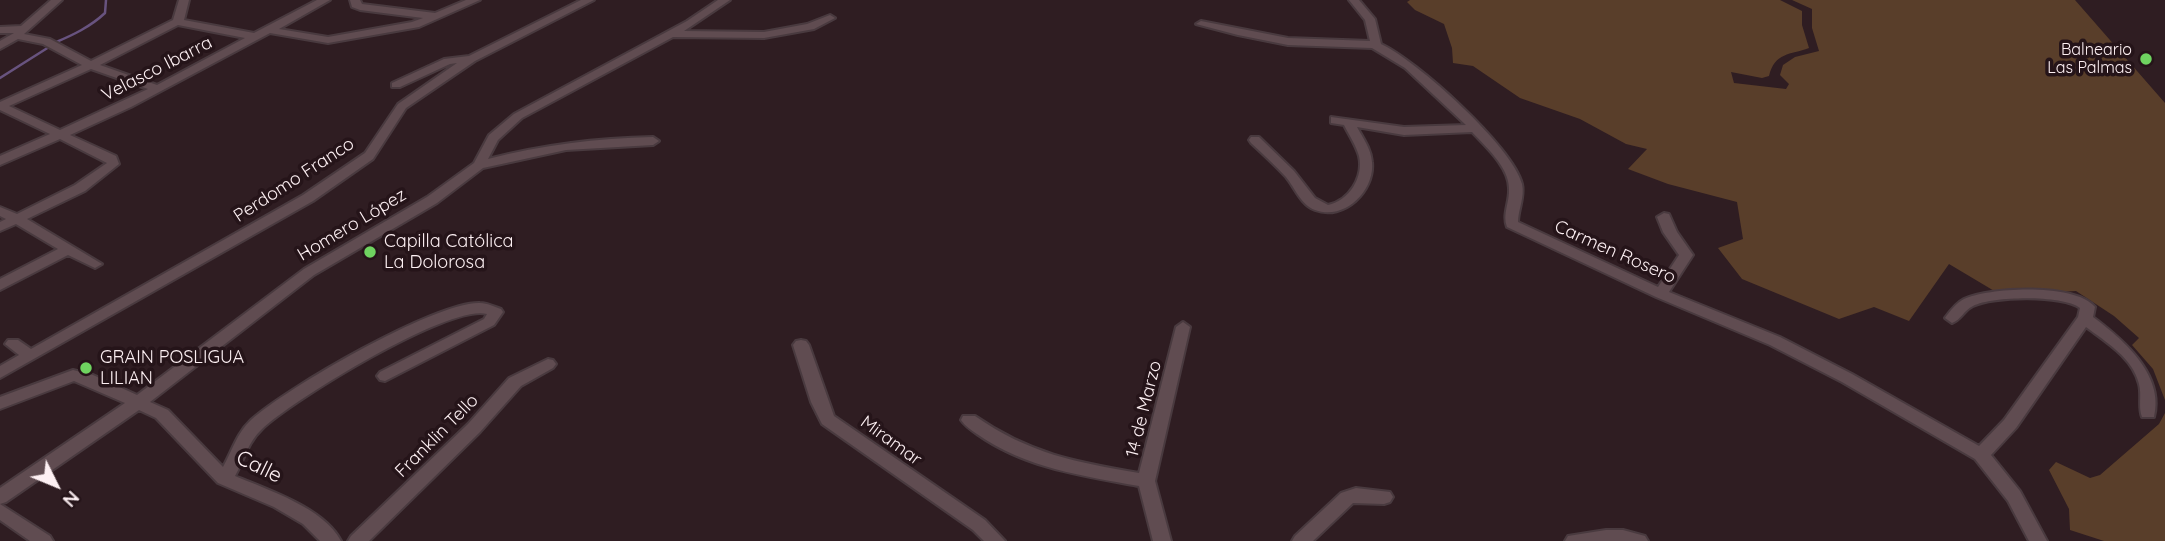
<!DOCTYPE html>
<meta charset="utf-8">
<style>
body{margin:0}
#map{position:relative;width:2165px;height:541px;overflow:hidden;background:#2f1d22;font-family:Quicksand,sans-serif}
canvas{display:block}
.north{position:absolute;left:21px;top:450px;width:70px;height:70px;-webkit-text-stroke:5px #251419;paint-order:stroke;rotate:133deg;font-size:19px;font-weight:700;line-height:28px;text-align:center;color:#fdf0f3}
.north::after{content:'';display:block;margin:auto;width:24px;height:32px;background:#fdf0f3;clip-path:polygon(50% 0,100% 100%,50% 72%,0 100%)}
</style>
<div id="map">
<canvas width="2165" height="541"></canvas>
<div class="north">N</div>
</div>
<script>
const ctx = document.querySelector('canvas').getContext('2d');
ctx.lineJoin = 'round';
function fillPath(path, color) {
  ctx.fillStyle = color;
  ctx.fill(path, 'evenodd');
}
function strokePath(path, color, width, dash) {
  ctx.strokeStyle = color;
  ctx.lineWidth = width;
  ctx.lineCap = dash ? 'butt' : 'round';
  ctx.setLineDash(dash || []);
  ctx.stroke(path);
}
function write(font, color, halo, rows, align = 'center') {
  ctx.font = font + ' Quicksand,sans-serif';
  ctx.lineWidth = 7;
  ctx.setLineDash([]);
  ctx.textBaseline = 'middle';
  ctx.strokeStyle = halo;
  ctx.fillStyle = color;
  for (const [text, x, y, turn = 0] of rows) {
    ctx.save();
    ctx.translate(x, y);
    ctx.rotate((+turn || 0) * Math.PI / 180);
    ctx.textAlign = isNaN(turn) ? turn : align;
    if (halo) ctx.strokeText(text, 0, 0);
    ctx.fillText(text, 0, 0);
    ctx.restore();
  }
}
fillPath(new Path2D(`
 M1410,0H1780L1802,11V25L1809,48C1790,55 1775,52 1769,76L1762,78L1731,72L1734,83L1786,89L1789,84L1780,75L1783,65L1795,57L1819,51L1812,28V9L1792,0H2075L2165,103V400L2153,369L2132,345L2139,338L2114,316L2076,291L2001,295L1949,264L1909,321L1874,307L1839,319L1742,279L1718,248L1743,239L1737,202L1668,184L1628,169L1647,149L1626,144L1580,119L1520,98L1473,66L1453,63L1452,48L1444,24L1415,10L1407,2Z
 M2165,413V541H2104L2070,530L2069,509L2049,470L2056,462L2090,478L2100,475L2159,424Z`), '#593e2a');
strokePath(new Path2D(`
 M54,43C73,35 90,27 105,13L106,0
 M0,78L49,47`), '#68537f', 2.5);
const minor = new Path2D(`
 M51,0H62L24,34L50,39L91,61L173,20L179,0H189L184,20L254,33L317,0H330L279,29L328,37L412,22L423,18L360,10L352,7L350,0H360L362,4L435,13L466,0H480L419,27L328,43L270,33L131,107L70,135L116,156L119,164L85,191L27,219L102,264L95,268L68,255L0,290V279L58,249L16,224L0,231V222L6,219L0,216V207L17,214L75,185L107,163L60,139L0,165V156L50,134L0,110V102L82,65L43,44L18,39L0,49V41L14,33H0V27L21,26ZM178,25L245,38L157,85L100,65ZM91,69L148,89L60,130L9,106Z
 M581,0H594L475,61L406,108L373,159L313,201L0,378V366L19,355L5,344L8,340H18L31,349L303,195L365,153L398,104L457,63L450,64L400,87H392V83L444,59L469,56Z
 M718,0H730L684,31L764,32L807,24L830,15L835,18L814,29L764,38L673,37L522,118L498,140L488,159C542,145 597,138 653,137L659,141L653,145L566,150L483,168L437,203L314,275L150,402L168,410L223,467C232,451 237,433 251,420C285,389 436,301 480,303C487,303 495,307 501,309L503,312L494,325L385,381L380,380L377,376L380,372L484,319L487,314C450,303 291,401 262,429C248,442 244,460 235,476C268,490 324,508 341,541H320L303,524L274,507L218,483L156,418L139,410L6,502L0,504V488L125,403L74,381L0,409V397L73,370L93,375L137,395L304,269L427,197L474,163L489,135L514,114L687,21Z
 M1349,0H1359L1375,19L1381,44C1416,60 1513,147 1522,184C1525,197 1518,210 1518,222L1658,287L1679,255L1663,232L1657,217L1664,213L1669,214L1677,232L1693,255L1669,292L1780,337L1852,374L1979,446L2004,420L2078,317L2080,308C2063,295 1993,296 1973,306C1964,310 1961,320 1952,323L1945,318C1950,311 1956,303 1964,299C1990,287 2076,283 2095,307L2093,317C2121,338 2165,374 2154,417H2142C2138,407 2142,395 2139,384C2133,358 2106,342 2086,327L2016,428L1991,455L2020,491L2047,541H2029L2008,501L1975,459L1842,382L1770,345L1656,297L1507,227C1502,214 1510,202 1509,188C1509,167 1485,146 1472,132L1404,135L1357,127C1363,138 1371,149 1372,162C1375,191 1344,221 1315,210C1301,205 1295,188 1286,177C1275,165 1263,154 1251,143L1249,140L1251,137H1259L1294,171L1315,198L1328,205C1349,201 1364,177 1359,156C1356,145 1349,135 1344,125L1331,123V117L1404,127L1466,125L1405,68L1372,48L1288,45L1238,35L1196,24L1201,21L1288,38L1370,41L1365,20Z
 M1183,322L1190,327L1155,481L1171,541H1153L1139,486C1083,476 1025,468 977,434C971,430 965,426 961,420L963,416H975C1030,454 1075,462 1139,473L1176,327Z
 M801,340L806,341L809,345L834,416L985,520L1005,541H984L973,530L822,424L811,402L793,345L796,341Z
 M548,359L553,360L556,364L553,368L521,386L480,432L369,541H348L351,536L468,424L509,378Z
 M1356,488L1390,492L1393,497L1390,502L1384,504L1353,503L1313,541H1292L1295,536L1341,493Z
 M0,504L50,536L53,541H30L0,520Z
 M1606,530H1623L1645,536L1648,541H1565L1568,536Z`);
strokePath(minor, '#493a3f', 4);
fillPath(minor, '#604c51');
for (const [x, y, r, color] of [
 [2146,59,7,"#6fd360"],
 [370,252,7,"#6fd360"],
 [86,368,7,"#6fd360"]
]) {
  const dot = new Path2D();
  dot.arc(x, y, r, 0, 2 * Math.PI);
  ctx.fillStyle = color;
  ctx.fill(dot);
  strokePath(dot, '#251419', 2.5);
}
write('16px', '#fdf0f3', '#251419', [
 ["Balneario",2132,50],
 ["Las Palmas",2132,68]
], 'right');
write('18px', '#fdf0f3', '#251419', [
 ["Velasco Ibarra",157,69,-27],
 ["Perdomo Franco",294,180,-33],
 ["Homero López",352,225,-31],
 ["Carmen Rosero",1615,252,24],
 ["14 de Marzo",1144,409,-76],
 ["Franklin Tello",437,436,-45],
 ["Miramar",891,441,36]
]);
write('18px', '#fdf0f3', '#251419', [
 ["Capilla Católica",384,242],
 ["La Dolorosa",384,263],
 ["GRAIN POSLIGUA",100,358],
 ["LILIAN",100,379]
], 'left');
write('21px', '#fdf0f3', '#251419', [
 ["Calle",259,467,26]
]);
</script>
